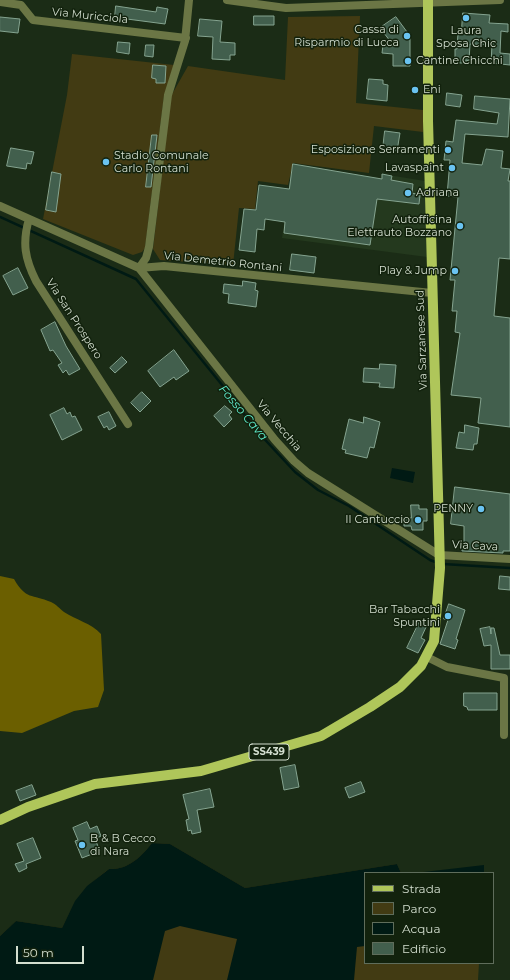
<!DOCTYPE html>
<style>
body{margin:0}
#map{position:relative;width:510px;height:980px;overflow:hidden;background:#1b2c16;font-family:Montserrat,sans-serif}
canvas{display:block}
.legend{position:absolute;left:364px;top:872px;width:130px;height:92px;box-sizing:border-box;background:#12220d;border:1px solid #5f6d5b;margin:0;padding:5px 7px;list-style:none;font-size:12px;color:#d3decf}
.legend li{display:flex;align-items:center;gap:8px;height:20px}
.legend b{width:20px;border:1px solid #5f6d5b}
.scale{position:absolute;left:16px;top:946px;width:68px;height:18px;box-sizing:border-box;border:2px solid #d3decf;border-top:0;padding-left:5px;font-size:12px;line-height:14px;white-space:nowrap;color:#d3decf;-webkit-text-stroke:3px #12220d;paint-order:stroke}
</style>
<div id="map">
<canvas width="510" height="980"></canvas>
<ul class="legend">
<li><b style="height:5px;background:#afc65a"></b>Strada</li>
<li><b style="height:11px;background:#423b13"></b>Parco</li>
<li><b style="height:11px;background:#001a14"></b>Acqua</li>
<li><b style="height:11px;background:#425f4d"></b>Edificio</li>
</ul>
<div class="scale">50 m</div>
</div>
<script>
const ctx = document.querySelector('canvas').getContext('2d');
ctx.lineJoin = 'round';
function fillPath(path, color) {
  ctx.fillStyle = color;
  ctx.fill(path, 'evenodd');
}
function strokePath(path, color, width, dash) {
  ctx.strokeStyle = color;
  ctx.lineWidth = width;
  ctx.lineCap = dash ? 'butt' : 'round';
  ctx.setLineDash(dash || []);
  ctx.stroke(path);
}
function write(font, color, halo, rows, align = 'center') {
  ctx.font = font + ' Montserrat,sans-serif';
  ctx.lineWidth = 3;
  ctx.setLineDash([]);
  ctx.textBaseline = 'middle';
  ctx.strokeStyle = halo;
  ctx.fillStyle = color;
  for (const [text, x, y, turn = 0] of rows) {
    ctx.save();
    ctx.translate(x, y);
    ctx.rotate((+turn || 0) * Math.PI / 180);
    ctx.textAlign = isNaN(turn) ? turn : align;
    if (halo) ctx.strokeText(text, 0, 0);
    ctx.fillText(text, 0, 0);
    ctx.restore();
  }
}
fillPath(new Path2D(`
 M293,164L380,179L382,174L425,181L427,257L282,238Z`), '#24391e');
fillPath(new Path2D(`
 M360,16L356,103L423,110V132L374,126L369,173L293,163L288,185L258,181L255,209L239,208L233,265L160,260L153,249L171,96L188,66L285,80L288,17Z
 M72,54L174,65L164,96L145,248L142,252L133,255L43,219L67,95Z
 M152,843L170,844L245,888L397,864L401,873H365V963H479L478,980H0V936L16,921L62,928C77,897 82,889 109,869C128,870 141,857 152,843Z`), '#423b13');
fillPath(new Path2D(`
 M0,576L14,579C26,600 32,594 51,602C56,604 60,609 64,612C76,620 91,623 101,634L104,690L98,707L74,711L22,733L0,731Z`), '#6b5f00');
fillPath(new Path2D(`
 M392,468L415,472L413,483L390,478Z
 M152,843L170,844L245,888L397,864L401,873H365V946L357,947L354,980H227L237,939L180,926L165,931L153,980H0V936L16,921L62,928L75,901L87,886L109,869C128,870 141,857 152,843Z
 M484,865V873H415Z`), '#001a14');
strokePath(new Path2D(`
 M0,217L136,279L231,396L255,429L295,472L318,490L349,506L430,560L438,563
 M443,564L510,568`), '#001a14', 2.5);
const building = new Path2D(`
 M116,6L156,12L157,7L168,9L165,24L127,19V22L119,21L120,18L115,17Z
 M463,13L490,15L489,23L508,24V32L501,31L500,53L510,54V65L491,63L492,45L470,44L469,61L466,60V63H455V49H457L458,33H461Z
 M254,16H274V25H254Z
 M0,17L20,19L18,33L0,31Z
 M396,17L410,36V66H393V54L382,53L383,45L394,46L380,28Z
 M200,19L222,21L220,42L235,43V55H230V60L212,59L213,37L198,36Z
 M118,42L130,43L129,54L117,52Z
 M146,45H154L153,57L145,56Z
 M153,65L166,66L165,83H156V79L152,78Z
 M369,79L383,80V84L388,85L387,101L367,99Z
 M447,93L462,95L460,107L446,105Z
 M475,96L510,99L508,137L465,134L462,163L482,165L486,149L503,151L501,168L510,169L508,181H510V259L499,258L494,316L510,318V427L478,423L481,398L451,395L460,333L455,332L457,311H452L455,280H450L458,197L447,196L450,160H444L446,141L453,142L456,120L497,124L499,113L474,109Z
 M385,131L400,133L397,151L383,149Z
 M152,135H157L151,187H146Z
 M11,148L34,152L31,164L27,163L26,169L7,166Z
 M293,164L382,179V174L392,176L391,180L413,184L412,193L420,195L419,204L377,199L370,245L284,233L285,222L265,219L264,230L257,229L255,252L239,250L244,209L256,210L259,185L289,189Z
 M52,172L61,174L56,212L46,210Z
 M292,254L316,257L314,273L290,270Z
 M18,268L28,288L13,295L3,276Z
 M243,281L256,283L255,290L258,291L256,307L228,303L229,294L223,293L224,284L242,286Z
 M55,322L66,346L80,369L69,375L66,370L63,373L58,365L62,363L53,350L50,351L41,330Z
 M174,350L189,371L176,380L174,377L160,387L148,371Z
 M122,357L127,362L115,373L110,368Z
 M380,364L396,365L394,388L379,387L380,383L363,382L364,368L379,369Z
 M142,392L151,401L140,412L131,403Z
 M225,406L232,412L229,415L232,419L224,427L214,416Z
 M64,408L67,414L70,412L72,417L75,416L82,430L62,440L50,415Z
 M109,412L116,426L109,430L107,426L104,428L98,417Z
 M364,417L380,422L374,448L370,447L367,458L345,453L346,450L342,449L349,419L363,423Z
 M465,425L479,428L477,444H474L473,450L456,448L459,432L464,433Z
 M455,487L510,494V551H503V553L462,551V545H464V526L451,524Z
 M411,505H419V509H427V521H423V530H412L411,526H404V518H411Z
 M500,576L510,577V590L499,589Z
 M449,604L465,610L456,639L458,640L455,649L440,644L448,620L444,619Z
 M420,621L427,625L421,638L425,640L418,653L407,648Z
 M490,627L491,634V628H494L500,655H510V669H491V645L484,646L480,629Z
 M464,693H497V710H468L467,707L464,706Z
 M295,765L299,787L284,790L280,768Z
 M361,782L365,792L349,798L345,788Z
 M32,785L36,795L20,801L16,791Z
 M210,789L214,807L197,810L201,832L192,834L191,830L188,831L186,820L189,819L183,795Z
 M87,822L90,829L97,826L101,836L95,839L100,851L82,858L75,841L78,840L73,828Z
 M33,838L41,858L26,864L27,868L19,872L15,864L24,861L17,844Z`);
fillPath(building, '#425f4d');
strokePath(building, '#85a490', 1);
strokePath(new Path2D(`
 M189,0L185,41L168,95L149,247L146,258L139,268L275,440L294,461L308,473L439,555L510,559
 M227,0L286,8L500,0
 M0,2L21,5L33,20L186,38
 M0,206L139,268L164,266L432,293
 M29,219C22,243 25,259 36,281L128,424
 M427,657L447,667L504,678V735`), '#6b7645', 8);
strokePath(new Path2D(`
 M0,820L28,807L95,784L201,771L321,736L370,707L400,687L421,666L434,641L440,568L428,121V0`), '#afc65a', 10);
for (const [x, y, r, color] of [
 [466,18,4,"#6ac3f1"],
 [407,36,4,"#6ac3f1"],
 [408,61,4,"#6ac3f1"],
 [415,90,4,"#6ac3f1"],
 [448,150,4,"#6ac3f1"],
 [106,162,4,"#6ac3f1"],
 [452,168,4,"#6ac3f1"],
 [408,193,4,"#6ac3f1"],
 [460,226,4,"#6ac3f1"],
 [455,271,4,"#6ac3f1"],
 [481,509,4,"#6ac3f1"],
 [418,520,4,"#6ac3f1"],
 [448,616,4,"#6ac3f1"],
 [82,845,4,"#6ac3f1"]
]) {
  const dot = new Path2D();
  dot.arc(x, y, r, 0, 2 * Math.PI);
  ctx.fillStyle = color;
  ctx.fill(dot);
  strokePath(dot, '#12220d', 1.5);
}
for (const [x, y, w] of [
 [269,752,40]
]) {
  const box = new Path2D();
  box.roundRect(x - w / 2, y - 8, w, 16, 3);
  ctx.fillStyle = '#12220d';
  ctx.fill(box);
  strokePath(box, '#d3decf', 1);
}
write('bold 10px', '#d3decf', null, [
 ["SS439",269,752]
]);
write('11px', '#d3decf', '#12220d', [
 ["Via Muricciola",90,16,6],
 ["Via Demetrio Rontani",223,262,6],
 ["Via San Prospero",74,319,57],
 ["Via Sarzanese Sud",422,340,-92],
 ["Via Vecchia",279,426,50],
 ["Via Cava",475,546,3]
]);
write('11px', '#d3decf', '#12220d', [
 ["Cassa di",399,30],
 ["Risparmio di Lucca",399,43],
 ["Laura",466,31,"center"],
 ["Sposa Chic",466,44,"center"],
 ["Cantine Chicchi",416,61,"left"],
 ["Eni",423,90,"left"],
 ["Esposizione Serramenti",440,150],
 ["Stadio Comunale",114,156,"left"],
 ["Carlo Rontani",114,169,"left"],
 ["Lavaspaint",444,168],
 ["Adriana",416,193,"left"],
 ["Autofficina",452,220],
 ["Elettrauto Bozzano",452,233],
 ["Play & Jump",447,271],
 ["PENNY",473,509],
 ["Il Cantuccio",410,520],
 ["Bar Tabacchi",440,610],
 ["Spuntini",440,623],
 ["B & B Cecco",90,839,"left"],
 ["di Nara",90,852,"left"]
], 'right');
write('italic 12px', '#60eecf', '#12220d', [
 ["Fosso Cava",243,413,50]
]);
</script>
